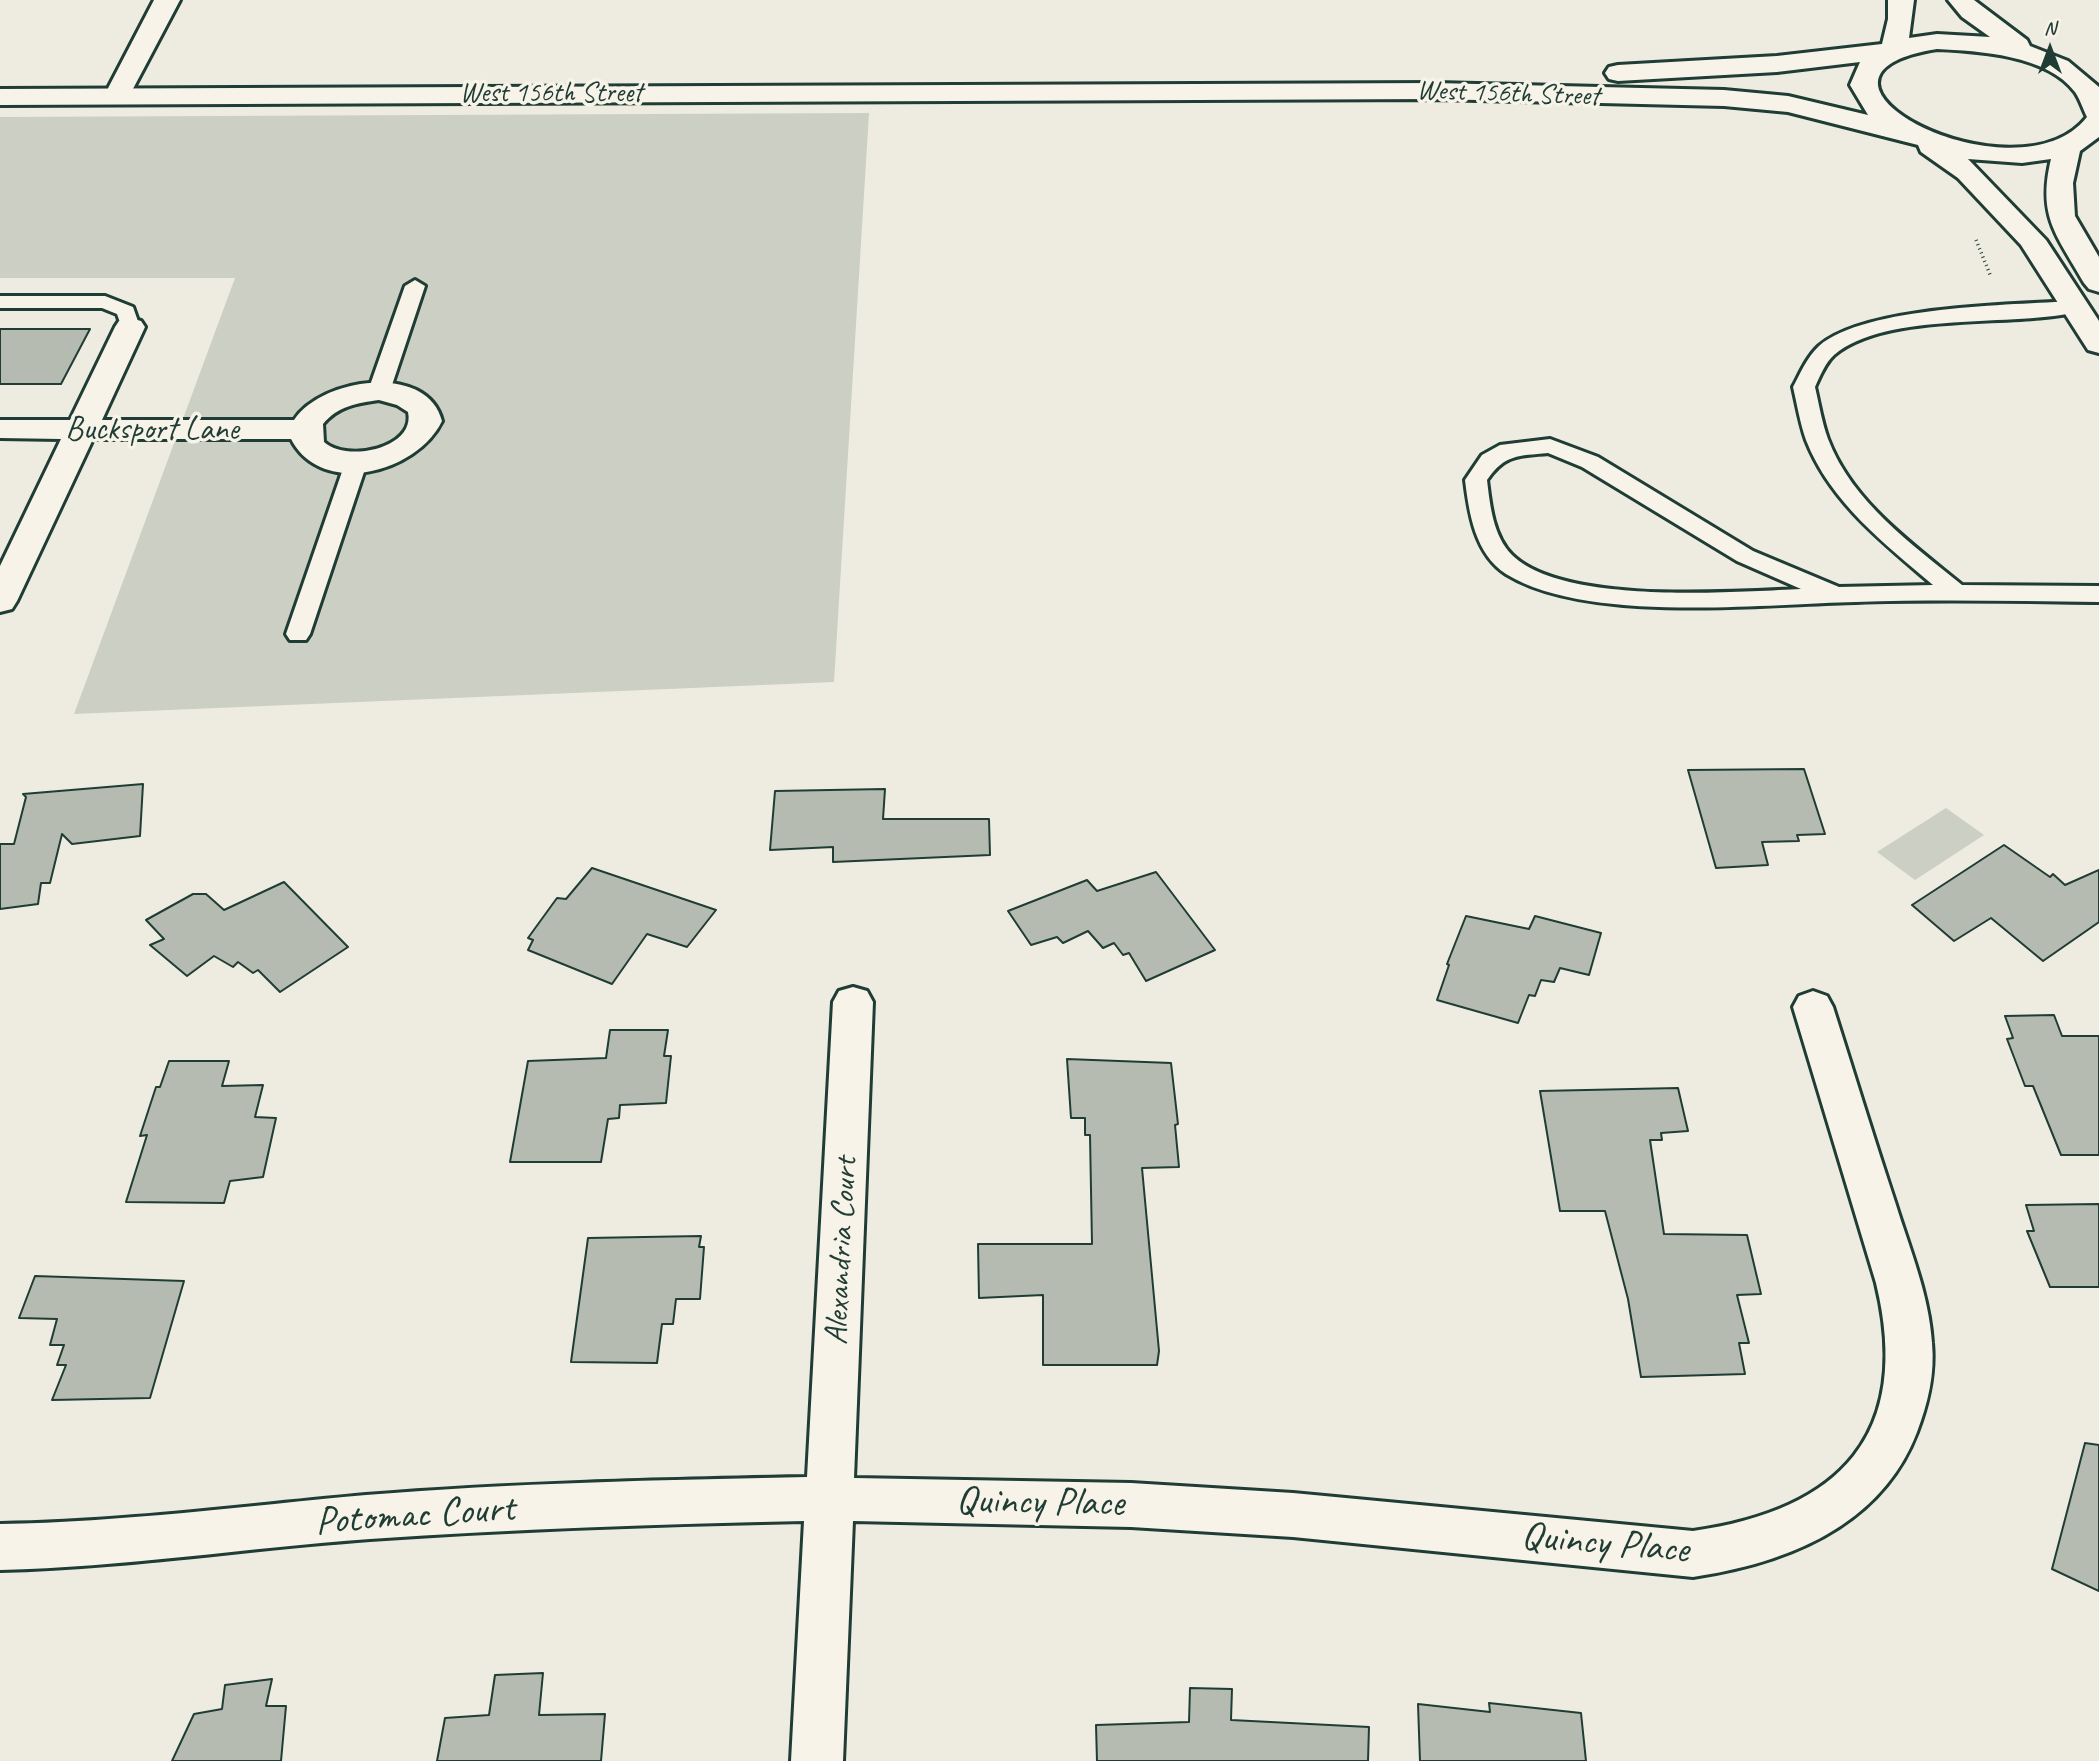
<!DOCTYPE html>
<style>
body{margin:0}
#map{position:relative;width:2099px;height:1761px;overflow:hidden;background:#eeece1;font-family:Caveat,sans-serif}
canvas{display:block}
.north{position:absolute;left:2015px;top:14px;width:70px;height:70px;-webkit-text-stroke:5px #f7f3e8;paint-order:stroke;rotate:0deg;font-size:19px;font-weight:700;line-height:28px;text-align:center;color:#1f3d34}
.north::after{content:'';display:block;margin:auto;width:24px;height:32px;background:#1f3d34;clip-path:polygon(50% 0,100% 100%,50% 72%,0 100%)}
</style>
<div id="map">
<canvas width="2099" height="1761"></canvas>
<div class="north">N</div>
</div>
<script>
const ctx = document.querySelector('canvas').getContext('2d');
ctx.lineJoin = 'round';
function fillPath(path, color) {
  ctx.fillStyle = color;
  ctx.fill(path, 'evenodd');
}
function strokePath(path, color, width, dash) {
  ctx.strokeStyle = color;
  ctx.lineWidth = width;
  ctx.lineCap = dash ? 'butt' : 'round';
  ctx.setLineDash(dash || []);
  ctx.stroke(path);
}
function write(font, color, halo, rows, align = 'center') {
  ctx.font = font + ' Caveat,sans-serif';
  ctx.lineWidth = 7;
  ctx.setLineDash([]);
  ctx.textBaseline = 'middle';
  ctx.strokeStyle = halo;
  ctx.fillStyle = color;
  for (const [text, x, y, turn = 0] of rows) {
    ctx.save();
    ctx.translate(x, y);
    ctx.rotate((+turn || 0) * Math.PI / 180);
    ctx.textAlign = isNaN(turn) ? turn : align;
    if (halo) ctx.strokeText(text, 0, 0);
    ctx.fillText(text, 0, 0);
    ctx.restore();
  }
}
fillPath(new Path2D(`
 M869,113L834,682L74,714L235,278H0V117Z
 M1946,808L1984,835L1915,880L1877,852Z`), '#cccfc4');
const building = new Path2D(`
 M0,329H90L61,384H0Z
 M1804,769L1825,834L1797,835L1799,841L1762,842L1768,865L1716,868L1688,770Z
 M143,784L140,836L72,844L62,834L50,883H41L38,904L0,909V844H14L26,797L23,794Z
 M885,789L883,819H989L990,855L833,862V847L770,850L775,791Z
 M2004,845L2050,877L2053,874L2065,885L2099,870V922L2043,961L1991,918L1954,941L1912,905Z
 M592,868L716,910L687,947L647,934L612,984L528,950L533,940L528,938L557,898L566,899Z
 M1156,872L1215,950L1146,981L1129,953L1123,955L1114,943L1103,948L1088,931L1063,943L1057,937L1031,945L1008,911L1087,880L1097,891Z
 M284,882L348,947L280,992L258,970L253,973L238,962L233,967L214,956L187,976L150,945L164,939L146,920L193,894H206L224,910Z
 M1466,916L1529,929L1535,916L1601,933L1589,975L1560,968L1554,982L1541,980L1535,996L1529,995L1518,1023L1437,1000L1449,965L1447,964Z
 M2054,1015L2062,1036H2099V1155H2061L2033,1086H2025L2007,1039L2013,1038L2005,1016Z
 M610,1030H668L664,1056H671L666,1103L620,1105L619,1118L608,1119L601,1162H510L528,1061L606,1058Z
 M1067,1059L1171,1063L1178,1124L1175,1125L1179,1167L1142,1168L1159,1351L1157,1365H1043V1295L979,1298L978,1244H1092L1090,1135H1085V1118H1071Z
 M169,1061H229L222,1086L263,1085L255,1117L276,1118L263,1177L230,1181L224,1203L126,1202L147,1135L140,1136L156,1087H160Z
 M1678,1088L1688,1131L1661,1133L1662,1140H1650L1664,1234L1747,1235L1761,1294L1737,1295L1749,1343H1739L1745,1374L1641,1377L1628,1299L1605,1211H1560L1540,1091Z
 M2099,1204V1287H2050L2027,1231H2034L2026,1205Z
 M701,1236L699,1247H704L700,1299H676L673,1324H662L657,1363L571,1362L588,1238Z
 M35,1276L184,1281L150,1398L52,1400L66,1365H57L64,1345H50L57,1319L19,1318Z
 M2085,1443L2099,1445V1591L2052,1569Z
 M543,1673L539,1715L605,1714L601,1761H437L445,1718L489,1715L495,1675Z
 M272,1679L266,1706H286L281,1761H172L194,1714L222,1709L225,1685Z
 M1190,1688L1232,1689L1231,1720L1369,1727L1368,1761H1097L1096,1725L1189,1722Z
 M1489,1703L1581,1713L1586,1761H1420L1418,1704L1490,1712Z`);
fillPath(building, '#b5bbb0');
strokePath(building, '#1f3d34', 2);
const lane = new Path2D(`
 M415,280L425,286L390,391L379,397L372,395L368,391L405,286Z
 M0,296H105L133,307L140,327L130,333L123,331L117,314L102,308H0Z
 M2074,301L2084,307L2081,311C2016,328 1887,310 1834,355C1825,363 1820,376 1815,387C1819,404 1822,423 1828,439C1852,502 1912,544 1962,585L2099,586V602C2018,601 1937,599 1856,602C1762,604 1587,624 1506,574C1475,554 1469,513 1465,480L1482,455L1500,445L1550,439L1598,457L1753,551L1839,587L1933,585C1885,544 1830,502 1806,440C1800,423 1797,404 1793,387C1800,374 1807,357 1819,346C1865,306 2012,305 2074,301ZM1548,453L1582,467L1737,561L1801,589C1733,592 1563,605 1512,555C1493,536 1490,505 1487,480C1505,454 1518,456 1548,453Z
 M356,456L367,463L310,634L306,640H290L286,634L345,463Z`);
const street = new Path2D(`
 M154,0H180L126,102H108L104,96Z
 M130,318L141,321L145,327L102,420H294C321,378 427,362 442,421C417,473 321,498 291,439H93L17,601L12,609L0,612V566L61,439L0,438V420H70L115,327L119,321ZM379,400L397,405L408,412C416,448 347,463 324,442L323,424C338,406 357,403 379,400Z
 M853,987L867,991L873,1002L854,1478L1131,1483L1293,1493L1693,1531C1840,1510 1913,1435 1876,1283L1793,1007L1799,996L1813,991L1827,996L1833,1007C1854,1073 1874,1139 1896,1205C1910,1250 1929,1295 1932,1343C1935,1374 1928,1403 1917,1432C1881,1526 1787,1563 1693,1577L1293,1537L1131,1527L853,1521L843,1761H791L804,1521C659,1524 514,1529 370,1539C246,1548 124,1567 0,1570V1524C123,1522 244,1506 366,1495C512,1483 660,1480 807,1477L833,1002L839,991Z`);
const secondary = new Path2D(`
 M1888,0H1914L1909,38L1937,34L1990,37L1962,17L1948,0H1974L2027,40L2030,46L2068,61L2099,87V137L2080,151L2073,183L2075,216L2099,257V292L2089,289L2084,283C2057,235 2037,217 2051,159L2022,163L1968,159L2046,240L2099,321V353L2088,350L2021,245L1958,178L1921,152L1918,145L1788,112L1724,106L1436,99L0,105V89L1436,83L1724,90L1788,96L1868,115L1850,85L1860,62L1777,72L1618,81L1609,79L1605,73L1609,67L1618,65L1777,56L1882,44L1888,19ZM1937,49C1979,51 2047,55 2075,92C2080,99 2083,109 2087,117C2017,206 1765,76 1937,49Z`);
strokePath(lane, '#1f3d34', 6);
strokePath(street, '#1f3d34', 6);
strokePath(secondary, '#1f3d34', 6);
strokePath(new Path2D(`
 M1976,240L1991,277`), '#1f3d34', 3.5, [1, 3.5]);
fillPath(lane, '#f7f3e8');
fillPath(street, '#f7f3e8');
fillPath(secondary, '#f7f3e8');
write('28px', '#1f3d34', '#f7f3e8', [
 ["West 156th Street",551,94],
 ["West 156th Street",1508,94,2]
]);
write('33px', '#1f3d34', '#f7f3e8', [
 ["Bucksport Lane",152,430],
 ["Alexandria Court",842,1251,-87]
]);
write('40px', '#1f3d34', '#f7f3e8', [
 ["Quincy Place",1040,1503,1],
 ["Potomac Court",415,1516,-4],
 ["Quincy Place",1605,1544,5]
]);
</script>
